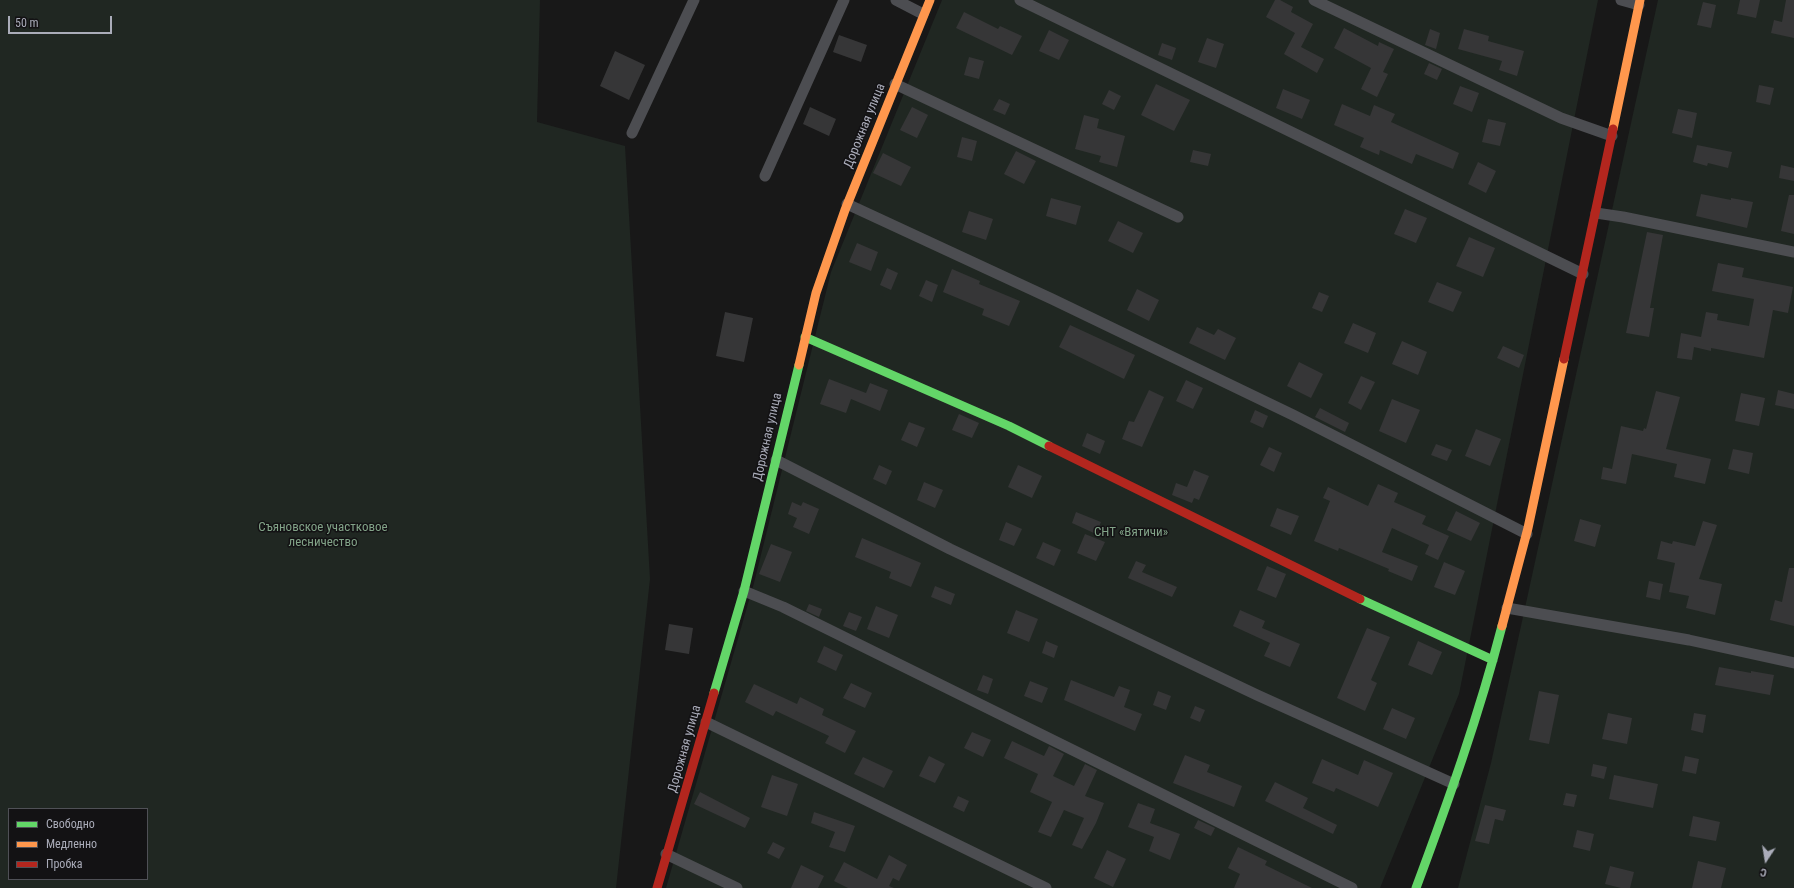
<!DOCTYPE html>
<meta charset="utf-8">
<style>
body{margin:0}
#map{position:relative;width:1794px;height:888px;overflow:hidden;background:#181818;font-family:"Roboto Condensed",sans-serif}
canvas{display:block}
.legend{position:absolute;left:8px;top:808px;width:140px;height:72px;box-sizing:border-box;background:#131214;border:1px solid #4f5056;margin:0;padding:5px 7px;list-style:none;font-size:12px;color:#aaacb9}
.legend li{display:flex;align-items:center;gap:8px;height:20px}
.legend b{width:20px;border:1px solid #4f5056}
.north{position:absolute;left:1746px;top:840px;width:40px;height:40px;-webkit-text-stroke:3px #131214;paint-order:stroke;rotate:192deg;font-size:11px;font-weight:700;line-height:16px;text-align:center;color:#aaacb9}
.north::after{content:'';display:block;margin:auto;width:14px;height:18px;background:#aaacb9;clip-path:polygon(50% 0,100% 100%,50% 72%,0 100%)}
.scale{position:absolute;left:8px;top:16px;width:104px;height:18px;box-sizing:border-box;border:2px solid #aaacb9;border-top:0;padding-left:5px;font-size:12px;line-height:14px;white-space:nowrap;color:#aaacb9;-webkit-text-stroke:3px #131214;paint-order:stroke}
</style>
<div id="map">
<canvas width="1794" height="888"></canvas>
<ul class="legend">
<li><b style="height:5px;background:#63d668"></b>Свободно</li>
<li><b style="height:5px;background:#ff974d"></b>Медленно</li>
<li><b style="height:5px;background:#b3261e"></b>Пробка</li>
</ul>
<div class="north">С</div>
<div class="scale">50 m</div>
</div>
<script>
const ctx = document.querySelector('canvas').getContext('2d');
ctx.lineJoin = 'round';
function fillPath(path, color) {
  ctx.fillStyle = color;
  ctx.fill(path, 'evenodd');
}
function strokePath(path, color, width, dash) {
  ctx.strokeStyle = color;
  ctx.lineWidth = width;
  ctx.lineCap = dash ? 'butt' : 'round';
  ctx.setLineDash(dash || []);
  ctx.stroke(path);
}
function write(font, color, halo, rows, align = 'center') {
  ctx.font = font + ' "Roboto Condensed",sans-serif';
  ctx.lineWidth = 3;
  ctx.setLineDash([]);
  ctx.textBaseline = 'middle';
  ctx.strokeStyle = halo;
  ctx.fillStyle = color;
  for (const [text, x, y, turn = 0] of rows) {
    ctx.save();
    ctx.translate(x, y);
    ctx.rotate((+turn || 0) * Math.PI / 180);
    ctx.textAlign = isNaN(turn) ? turn : align;
    if (halo) ctx.strokeText(text, 0, 0);
    ctx.fillText(text, 0, 0);
    ctx.restore();
  }
}
fillPath(new Path2D(`
 M0,0H540L537,122L625,146L650,579L616,888H0ZM9,809H147V879H9Z
 M942,0H1598L1459,694L1380,888H666L754,583L831,272Z
 M1658,0H1794V888H1458L1491,763Z`), '#202722');
fillPath(new Path2D(`
 M1275,0H1280L1293,7L1291,12L1313,24L1301,47L1324,59L1317,73L1284,54L1295,33L1266,17Z
 M1740,0H1760L1756,18L1737,14Z
 M1786,0H1794V38L1771,33L1774,20L1782,22Z
 M1703,2L1716,5L1711,28L1697,25Z
 M964,12L998,29L1000,26L1022,36L1012,55L956,28Z
 M1344,28L1378,46L1379,42L1394,49L1383,72L1388,74L1377,97L1361,89L1371,68L1334,48Z
 M1430,29L1440,33L1436,49L1425,45Z
 M1464,29L1489,36L1488,41L1524,51L1517,76L1499,70L1502,61L1458,49Z
 M1049,30L1069,40L1059,60L1039,51Z
 M839,35L867,45L861,62L833,52Z
 M1207,38L1224,44L1216,68L1198,62Z
 M1162,43L1176,48L1172,60L1158,55Z
 M615,51L645,65L629,100L600,86Z
 M969,57L984,61L979,79L964,75Z
 M1429,63L1442,69L1437,80L1424,74Z
 M1156,84L1190,100L1174,131L1141,115Z
 M1759,85L1774,88L1770,105L1756,102Z
 M1460,86L1479,93L1472,112L1453,104Z
 M1283,89L1310,100L1302,119L1276,108Z
 M1109,90L1121,96L1114,110L1102,104Z
 M999,99L1010,104L1005,115L993,110Z
 M1342,104L1370,116L1374,105L1395,114L1391,122L1459,153L1453,169L1416,154L1412,164L1380,150L1379,155L1360,147L1364,138L1334,125Z
 M810,107L836,119L829,136L803,124Z
 M912,107L928,115L917,138L900,130Z
 M1678,109L1697,113L1692,138L1672,133Z
 M1084,115L1099,119L1097,128L1125,136L1117,167L1099,162L1101,156L1075,149Z
 M1488,119L1506,123L1500,146L1482,142Z
 M962,137L977,141L972,161L957,157Z
 M1697,145L1732,152L1728,168L1708,163L1707,166L1693,162Z
 M1193,150L1211,154L1208,166L1190,162Z
 M1016,151L1036,161L1024,184L1004,174Z
 M883,153L911,167L901,186L873,173Z
 M1478,162L1496,171L1486,193L1468,184Z
 M1781,165L1794,168V181L1779,178Z
 M1701,194L1731,200V198L1753,202L1747,228L1696,216Z
 M1789,195H1794V234L1781,231Z
 M1051,198L1081,206L1076,225L1046,216Z
 M1405,209L1427,218L1416,243L1394,234Z
 M969,211L993,219L986,240L962,232Z
 M1118,221L1143,233L1133,253L1108,241Z
 M1647,232L1663,235L1650,308H1654L1649,337L1626,333Z
 M1469,237L1495,248L1483,277L1456,266Z
 M857,243L878,252L871,271L849,262Z
 M1718,263L1744,268L1742,277L1793,287L1788,313L1773,310L1764,358L1711,348V351L1694,347L1692,360L1677,358L1681,333L1701,337L1706,312L1718,314L1717,320L1749,326L1754,299L1712,291Z
 M887,268L898,273L891,290L880,285Z
 M952,269L980,281L979,284L1020,301L1009,326L982,315L984,309L943,292Z
 M926,280L938,285L932,302L919,296Z
 M1437,282L1462,292L1453,312L1428,302Z
 M1137,289L1159,300L1149,321L1127,310Z
 M1319,292L1329,296L1322,312L1312,308Z
 M725,312L753,318L744,362L716,356Z
 M1353,323L1376,333L1368,353L1344,343Z
 M1070,325L1135,355L1124,379L1059,347Z
 M1197,327L1214,335L1218,329L1236,338L1225,360L1189,343Z
 M1402,341L1427,352L1418,375L1392,364Z
 M1503,346L1524,355L1519,368L1497,358Z
 M1299,362L1323,374L1311,398L1287,386Z
 M1361,376L1375,382L1361,410L1348,403Z
 M829,379L866,393L870,383L888,390L880,411L851,399L846,413L820,404Z
 M1186,380L1203,388L1193,409L1176,401Z
 M1149,390L1164,397L1142,447L1122,439L1129,421L1134,422Z
 M1778,390L1794,394V409L1775,405Z
 M1656,391L1680,397L1666,449L1711,459L1705,484L1674,477L1677,464L1632,454L1626,484L1601,479L1603,467L1612,469L1621,426L1643,431L1644,428L1646,429Z
 M1741,393L1765,398L1759,426L1735,421Z
 M1392,399L1420,410L1406,443L1379,431Z
 M1320,408L1349,423L1345,432L1315,417Z
 M1255,410L1268,416L1263,428L1250,422Z
 M959,414L979,423L972,438L952,430Z
 M909,422L925,428L917,447L901,440Z
 M1476,429L1501,439L1490,466L1465,456Z
 M1087,433L1105,441L1100,454L1082,446Z
 M1436,444L1452,450L1447,461L1431,455Z
 M1269,447L1282,453L1274,472L1260,465Z
 M1733,449L1753,453L1749,474L1728,469Z
 M879,465L892,471L886,485L873,479Z
 M1018,465L1042,476L1032,498L1008,487Z
 M1194,470L1209,476L1199,500L1194,498L1192,503L1172,495L1176,483L1187,487Z
 M924,482L943,490L935,508L917,500Z
 M1378,484L1398,493L1394,502L1426,516L1422,524L1449,536L1438,560L1425,554L1429,545L1392,528L1382,552L1418,566L1412,581L1388,571L1389,569L1339,548L1338,551L1314,541L1330,501L1323,498L1328,487L1368,506Z
 M792,502L801,506L803,502L819,509L809,534L793,527L797,518L788,514Z
 M1277,508L1299,516L1291,535L1270,526Z
 M1456,511L1480,523L1471,541L1447,530Z
 M1076,512L1101,522L1096,534L1072,523Z
 M1580,519L1601,525L1595,547L1574,541Z
 M1703,521L1717,525L1699,579L1722,584L1715,615L1686,608L1689,596L1669,592L1675,563L1657,559L1661,541L1672,544L1673,541L1695,546Z
 M1006,522L1022,529L1014,546L999,540Z
 M1085,534L1105,542L1096,561L1077,553Z
 M862,538L921,563L911,587L889,578L891,572L855,557Z
 M1043,542L1061,550L1054,566L1036,558Z
 M771,544L792,552L780,582L759,574Z
 M1136,561L1146,565L1142,572L1177,587L1172,597L1128,578Z
 M1444,562L1465,571L1455,595L1434,587Z
 M1267,566L1286,574L1276,598L1257,590Z
 M1789,568H1794V626L1770,620L1775,600L1782,602Z
 M1649,581L1663,584L1660,600L1646,597Z
 M935,586L955,594L951,605L931,597Z
 M809,604L822,609L819,617L806,611Z
 M876,606L898,615L889,638L867,629Z
 M1016,610L1038,619L1029,642L1007,633Z
 M1240,610L1265,621L1262,628L1300,644L1290,667L1264,656L1270,643L1233,626Z
 M849,612L862,617L856,631L843,626Z
 M669,624L693,628L689,654L665,650Z
 M1367,628L1390,637L1371,680L1377,683L1365,711L1337,698Z
 M1046,641L1058,646L1054,658L1042,653Z
 M1418,641L1442,652L1432,675L1408,665Z
 M824,646L843,655L836,671L817,662Z
 M1719,667L1751,673V671L1774,675L1770,695L1715,685Z
 M983,675L993,679L988,694L977,690Z
 M1071,680L1114,697L1119,686L1130,690L1124,707L1142,714L1135,731L1064,700Z
 M1030,681L1048,688L1042,703L1024,696Z
 M851,683L872,693L865,708L843,698Z
 M754,684L797,704L800,697L824,709L822,715L856,731L845,753L825,743L829,736L776,711L773,716L745,702Z
 M1158,691L1171,696L1166,710L1153,705Z
 M1539,691L1559,695L1549,744L1529,740Z
 M1195,706L1205,710L1200,722L1190,718Z
 M1392,708L1415,718L1406,739L1383,729Z
 M1608,713L1632,718L1627,744L1602,739Z
 M1694,713L1706,715L1703,733L1691,730Z
 M972,732L991,740L983,757L964,748Z
 M1012,741L1044,756L1049,746L1064,754L1053,776L1074,786L1085,764L1097,770L1085,796L1104,803L1096,823L1082,849L1072,845L1084,818L1064,810L1051,837L1038,832L1052,802L1030,792L1038,774L1004,758Z
 M1185,755L1210,765L1207,772L1242,786L1234,807L1173,783Z
 M929,756L945,764L935,783L919,776Z
 M1685,756L1699,759L1696,774L1682,771Z
 M863,757L893,771L884,788L854,774Z
 M1322,759L1358,775L1364,760L1393,773L1378,807L1336,788L1334,792L1312,783Z
 M1593,764L1607,767L1604,779L1591,776Z
 M772,775L798,784L787,816L761,807Z
 M1614,775L1658,784L1653,808L1609,799Z
 M1275,782L1308,798L1303,808L1337,825L1333,834L1265,801Z
 M700,792L750,818L745,828L694,804Z
 M1566,793L1577,795L1574,807L1563,805Z
 M958,796L969,801L964,812L953,807Z
 M1138,803L1155,809L1150,823L1180,834L1170,860L1149,851L1154,837L1128,827Z
 M1485,805L1506,810L1503,821L1495,819L1489,844L1475,841Z
 M814,812L855,826L845,852L829,847L835,832L811,823Z
 M1693,816L1720,822L1716,841L1689,836Z
 M1198,820L1215,828L1211,836L1194,828Z
 M1577,830L1594,834L1590,851L1573,847Z
 M773,842L785,848L779,859L767,853Z
 M1238,847L1267,861L1265,865L1312,888H1234L1240,874L1228,868Z
 M1107,850L1126,859L1113,887L1094,878Z
 M889,855L907,865L899,881L893,878L889,886L894,888H848L834,881L844,862L877,879Z
 M1698,861L1726,868L1721,888H1692Z
 M801,865L824,876L818,888H791Z
 M1610,866L1634,872L1630,888H1621L1605,884Z`), '#363637');
strokePath(new Path2D(`
 M896,0L923,14
 M1020,0L1583,274
 M1314,0L1561,118L1612,136
 M1621,0L1639,5
 M895,84L1178,217
 M632,133L694,0
 M765,176L844,0
 M847,204L1052,299L1293,415L1527,534
 M1596,213L1623,217L1794,252
 M776,460L950,549L1257,695L1454,784
 M744,591L783,607L1352,888
 M1507,608L1689,640L1794,663
 M706,722L1046,888
 M666,854L737,888`), '#4c4d51', 11);
strokePath(new Path2D(`
 M805,337L1009,426L1049,446
 M1360,599L1493,660
 M714,693L744,591L799,365
 M1416,888C1448,802 1479,715 1502,626`), '#63d668', 9);
strokePath(new Path2D(`
 M1613,129L1640,0
 M799,365L816,293L845,210L930,0
 M1502,626L1528,528L1564,359`), '#ff974d', 9);
strokePath(new Path2D(`
 M1564,359L1613,129
 M1049,446L1360,599
 M657,888L714,693`), '#b3261e', 9);
write('13px', '#aaacb9', '#131214', [
 ["Дорожная улица",865,126,-68],
 ["Дорожная улица",768,437,-77],
 ["Дорожная улица",685,749,-74]
]);
write('13px', '#82a388', '#131214', [
 ["Съяновское участковое",323,528],
 ["лесничество",323,543],
 ["СНТ «Вятичи»",1131,533]
]);
</script>
